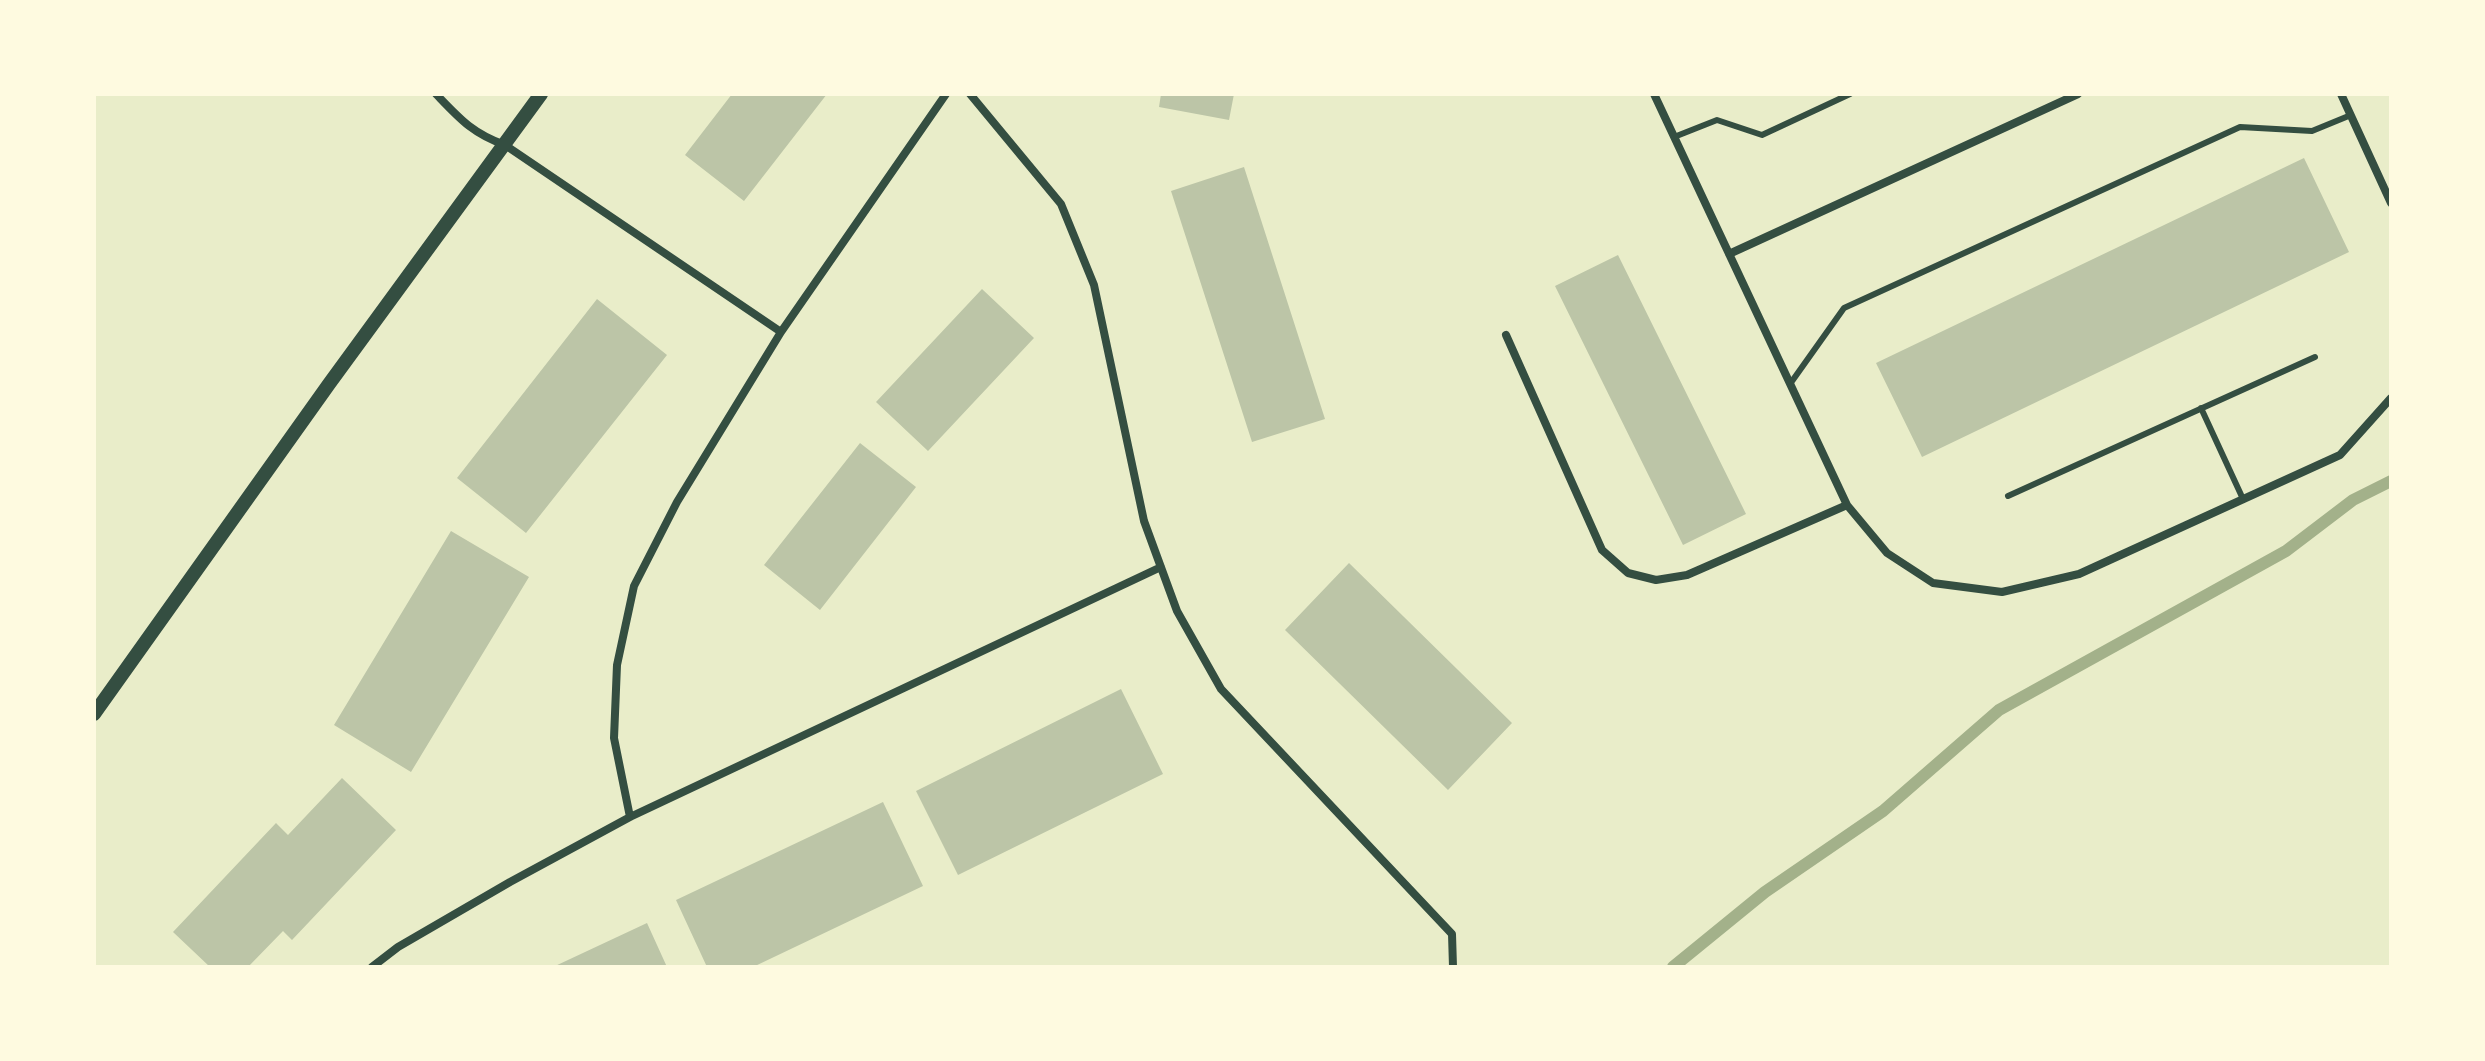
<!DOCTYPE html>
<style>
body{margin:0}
#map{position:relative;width:2485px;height:1061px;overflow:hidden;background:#e9edc9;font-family:"DM Sans",sans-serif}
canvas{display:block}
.frame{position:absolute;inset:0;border:96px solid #fefae0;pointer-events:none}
</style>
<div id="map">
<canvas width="2485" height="1061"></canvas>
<div class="frame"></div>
</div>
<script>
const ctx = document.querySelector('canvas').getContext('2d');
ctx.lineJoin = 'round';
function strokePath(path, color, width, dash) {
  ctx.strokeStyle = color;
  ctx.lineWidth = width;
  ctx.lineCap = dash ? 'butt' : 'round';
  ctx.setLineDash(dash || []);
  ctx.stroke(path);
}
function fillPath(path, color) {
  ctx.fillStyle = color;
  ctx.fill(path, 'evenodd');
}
strokePath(new Path2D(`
 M1673,967L1765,892L1883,811L1999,710L2286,551L2353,500L2391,481`), '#a3b18a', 12);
fillPath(new Path2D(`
 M732,94H827L744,201L685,155Z
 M1161,94H1234L1229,120L1159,107Z
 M2304,158L2349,252L1922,457L1876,363Z
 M1244,167L1325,419L1252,442L1171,191Z
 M1618,255L1746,514L1683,545L1555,286Z
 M982,289L1034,338L928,451L876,402Z
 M597,299L667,355L526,533L457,478Z
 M860,443L916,487L820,610L764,565Z
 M451,531L529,577L411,772L334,725Z
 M1349,563L1512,723L1448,790L1285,630Z
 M1121,689L1163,774L958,875L916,791Z
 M342,778L396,830L292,940L283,931L248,967H210L173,932L276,823L288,835Z
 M883,802L923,886L753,967H707L676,900Z
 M647,923L667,967H553Z`), '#bcc5a7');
strokePath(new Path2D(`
 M1674,137L1717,120L1762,135L1850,94
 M1790,384L1844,308L2240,127L2312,131L2351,115
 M2201,408L2243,499
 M2008,496L2315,357`), '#344e41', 6);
strokePath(new Path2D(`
 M436,94C460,119 472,133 505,145L781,332
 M970,94L1061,204L1094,285L1144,521L1177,611L1221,689L1452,934L1453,967
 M1654,94L1847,505L1887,553L1933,583L2002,592L2079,574L2340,455L2391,398
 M2341,94L2391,203
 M1729,254L2078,94
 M1506,335L1602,550L1628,573L1656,580L1687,575L1847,505
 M630,817L614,738L617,665L634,586L677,502L781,332L946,94
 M372,967L398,947L510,882L630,817L1161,567`), '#344e41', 8);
strokePath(new Path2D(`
 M94,714L329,384L541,94`), '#344e41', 14);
</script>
